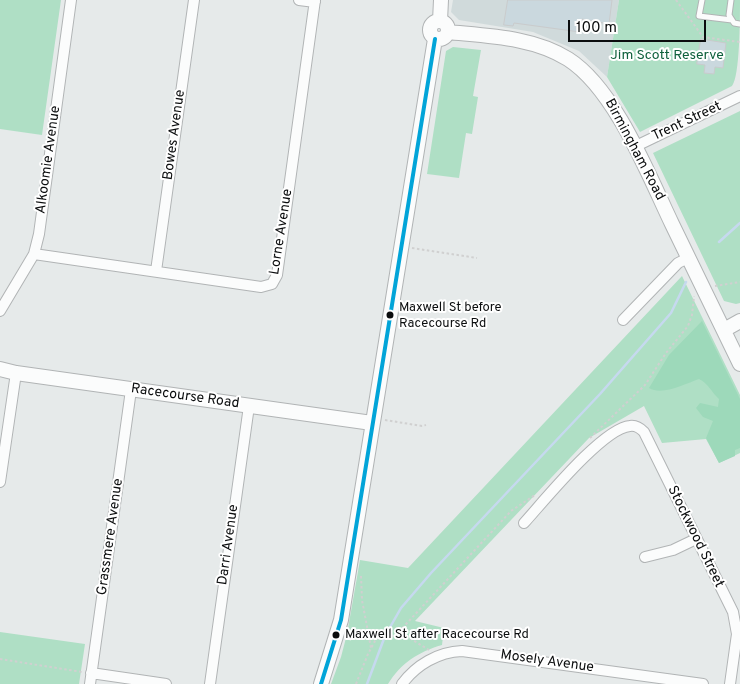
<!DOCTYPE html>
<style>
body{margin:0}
#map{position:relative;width:740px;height:684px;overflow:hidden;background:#e6eaea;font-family:Overpass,sans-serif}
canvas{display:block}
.scale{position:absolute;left:568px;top:20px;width:138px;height:22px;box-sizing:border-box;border:2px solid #0b0d0e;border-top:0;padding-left:6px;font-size:15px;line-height:18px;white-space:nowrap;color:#0b0d0e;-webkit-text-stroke:4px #fff;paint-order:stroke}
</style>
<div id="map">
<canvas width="740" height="684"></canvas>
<div class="scale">100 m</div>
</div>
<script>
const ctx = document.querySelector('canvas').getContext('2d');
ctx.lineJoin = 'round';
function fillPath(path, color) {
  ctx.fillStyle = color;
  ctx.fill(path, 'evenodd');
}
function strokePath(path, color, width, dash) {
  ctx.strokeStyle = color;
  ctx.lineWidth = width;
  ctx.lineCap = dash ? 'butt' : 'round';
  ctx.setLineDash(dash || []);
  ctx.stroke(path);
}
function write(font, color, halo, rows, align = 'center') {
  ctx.font = font + ' Overpass,sans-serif';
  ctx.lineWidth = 4;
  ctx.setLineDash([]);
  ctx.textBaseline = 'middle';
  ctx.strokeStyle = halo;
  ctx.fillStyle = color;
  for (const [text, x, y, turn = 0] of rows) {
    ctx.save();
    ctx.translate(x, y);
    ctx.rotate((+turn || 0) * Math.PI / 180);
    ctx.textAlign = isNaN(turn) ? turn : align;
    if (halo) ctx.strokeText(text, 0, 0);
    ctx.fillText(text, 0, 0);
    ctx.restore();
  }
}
fillPath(new Path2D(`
 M453,0H619L607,77L579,51L533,32L459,20L451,12Z`), '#d0dadb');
fillPath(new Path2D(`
 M0,0H61L42,135L0,129Z
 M619,0H740C740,18 740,76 732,86L640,132L607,77Z
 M453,47L481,50L473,96L478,97L472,134L466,133L459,178L427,174L446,51Z
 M740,111V303L736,304L724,301L653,153Z
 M682,276L740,395V453L719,463L706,439L662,443L644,406L589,438L415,621L444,628L442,645C418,652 401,663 388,684H331L341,657L347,634L360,560L408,568Z
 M0,632L85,644L79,684H0Z`), '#afdfc5');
fillPath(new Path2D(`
 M702,321L740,399V448L735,450V456L719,463L706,438L713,421L703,417L696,408L700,403L718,407L719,399C712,393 708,383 699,379C685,384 662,396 649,388L669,355Z`), '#9dd9ba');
strokePath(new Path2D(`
 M719,242L740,223
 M367,684L385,636L401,608L431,573L600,394L671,313L686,282`), '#c6d9ef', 2.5);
const building = new Path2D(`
 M508,0H612L609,24L582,19L580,32L514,23L513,26L504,25Z
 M701,39L726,43L723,68L715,67L714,74L704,73L705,65L697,64Z`);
fillPath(building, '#cad8de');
strokePath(building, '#c9cbcc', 1);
const lane = new Path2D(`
 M702,0L699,16L732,20
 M731,0L729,15L734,23L740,24`);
const street = new Path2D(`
 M299,0L315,2
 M634,147L740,96
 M34,254L261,287L272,284L277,275L315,0
 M156,271L194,0
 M0,311L34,254L39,234L71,0
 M623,320L678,263L688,258
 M0,482L16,373
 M524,523C544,501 603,428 630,426C636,425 640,428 644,432L733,612L737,634L730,684
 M645,557L673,550L696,539
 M91,673L166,684
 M90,684L131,390
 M210,684L249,406
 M402,684C416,665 438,652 462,651L703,684`);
const secondary = new Path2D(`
 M430 30a9 9 0 1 1 18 0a9 9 0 1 1-18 0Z
 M440,21L441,0
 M448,32C488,36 533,37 568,59C615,89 648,174 672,224C695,271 717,317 740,364
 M724,330L740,321
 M0,369L16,373L372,423
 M321,684L341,620L435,39`);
strokePath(lane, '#b1b4b5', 7);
strokePath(street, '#b1b4b5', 12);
strokePath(secondary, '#b1b4b5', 16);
strokePath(new Path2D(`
 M676,0L703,37L740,42
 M412,248L477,258
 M715,286L740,282
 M385,420L422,426L426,425
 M590,438L645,385L666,353L688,326L692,315L694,296
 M361,576L362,600L371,648
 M395,636L411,639L429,650
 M0,659L82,672
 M356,684L368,654L375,641L382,635L395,636L511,511L535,495`), '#d0d0d0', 2, [2.5, 2.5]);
strokePath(lane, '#fbfcfc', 5);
strokePath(street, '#fbfcfc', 10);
strokePath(secondary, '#fbfcfc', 14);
strokePath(new Path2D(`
 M321,684L341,620L435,39`), '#01a4d8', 4);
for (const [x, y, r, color] of [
 [390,315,4.5,"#0b0d0e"],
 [336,635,4.5,"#0b0d0e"]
]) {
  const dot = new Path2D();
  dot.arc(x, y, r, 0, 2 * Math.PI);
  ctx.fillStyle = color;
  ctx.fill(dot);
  strokePath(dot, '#fff', 2);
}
write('13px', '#0b0d0e', '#fff', [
 ["Maxwell St before",399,308],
 ["Racecourse Rd",399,324],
 ["Maxwell St after Racecourse Rd",345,635]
], 'left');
write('14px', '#10613d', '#fff', [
 ["Jim Scott Reserve",667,56]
]);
write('14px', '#0b0d0e', '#fff', [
 ["Trent Street",687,122,-25],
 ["Bowes Avenue",175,135,-82],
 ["Birmingham Road",634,150,62],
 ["Alkoomie Avenue",49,160,-82],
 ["Lorne Avenue",282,232,-81],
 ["Racecourse Road",185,397,8],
 ["Grassmere Avenue",111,537,-82],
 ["Stockwood Street",695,537,64],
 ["Darri Avenue",229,545,-82],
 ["Mosely Avenue",547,662,8]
]);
</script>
